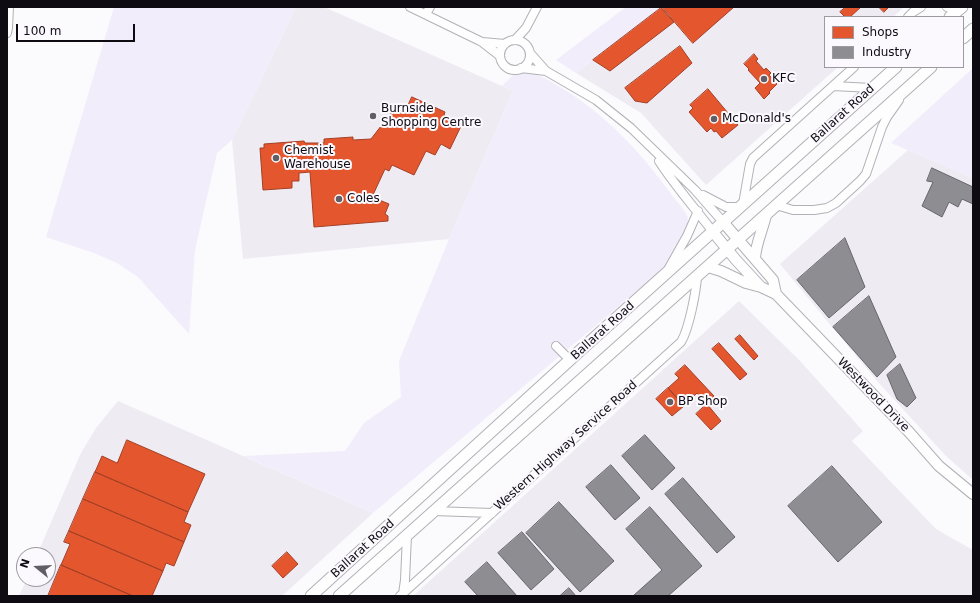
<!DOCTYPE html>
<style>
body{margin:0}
#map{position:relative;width:980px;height:603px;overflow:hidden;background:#fbfafd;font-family:"DejaVu Sans",sans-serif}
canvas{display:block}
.frame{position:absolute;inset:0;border:8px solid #0e0b13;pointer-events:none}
.legend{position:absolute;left:824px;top:16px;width:140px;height:52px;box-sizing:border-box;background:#fbf9fe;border:1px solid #9c9aa0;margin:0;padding:5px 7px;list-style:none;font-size:12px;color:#0e0b13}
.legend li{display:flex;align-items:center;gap:8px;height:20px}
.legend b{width:20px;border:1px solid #9c9aa0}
.north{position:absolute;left:16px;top:547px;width:40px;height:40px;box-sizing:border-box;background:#fbf9fe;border:1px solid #9c9aa0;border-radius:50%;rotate:288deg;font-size:11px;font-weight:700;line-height:16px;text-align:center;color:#0e0b13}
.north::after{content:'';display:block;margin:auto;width:14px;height:18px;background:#615f65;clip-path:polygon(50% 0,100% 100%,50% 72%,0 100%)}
.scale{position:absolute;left:16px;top:24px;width:119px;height:18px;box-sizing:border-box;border:2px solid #0e0b13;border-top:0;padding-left:5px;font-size:12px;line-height:14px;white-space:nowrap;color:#0e0b13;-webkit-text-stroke:3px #fbf9fe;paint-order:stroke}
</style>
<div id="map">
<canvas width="980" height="603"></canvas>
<div class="frame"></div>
<ul class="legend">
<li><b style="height:11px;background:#e4572e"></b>Shops</li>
<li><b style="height:11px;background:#8d8d92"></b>Industry</li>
</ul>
<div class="north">N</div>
<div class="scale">100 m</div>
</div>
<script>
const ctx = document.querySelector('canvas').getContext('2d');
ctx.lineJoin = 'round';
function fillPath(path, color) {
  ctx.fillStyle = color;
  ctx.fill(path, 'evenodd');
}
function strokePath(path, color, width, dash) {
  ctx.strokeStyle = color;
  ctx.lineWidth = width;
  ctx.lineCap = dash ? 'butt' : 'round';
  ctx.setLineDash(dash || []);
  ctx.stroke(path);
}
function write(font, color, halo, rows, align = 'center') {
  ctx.font = font + ' "DejaVu Sans",sans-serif';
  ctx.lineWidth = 4;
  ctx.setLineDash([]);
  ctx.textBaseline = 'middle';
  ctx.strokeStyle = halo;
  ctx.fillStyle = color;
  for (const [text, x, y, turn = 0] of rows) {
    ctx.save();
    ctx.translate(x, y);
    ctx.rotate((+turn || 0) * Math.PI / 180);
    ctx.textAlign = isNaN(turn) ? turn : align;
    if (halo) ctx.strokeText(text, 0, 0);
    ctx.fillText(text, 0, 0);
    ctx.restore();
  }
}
fillPath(new Path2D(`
 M296,7H324L513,91L449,239L243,259L232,140Z
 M662,7H904L893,17H825V67H838L706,185L641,113L576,73Z
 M908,150L973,178V480L946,456L877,381L780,264Z
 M739,301L801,362L863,431L852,441L889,480L936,529L973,550V596H413Z
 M118,401L373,513L282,596H19L27,579H48V555H37L80,455L96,428Z`), '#eeebf3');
fillPath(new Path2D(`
 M114,7H296L232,140L217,153L195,250L189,334L138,277L117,263L94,253L46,237Z
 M626,7H662L576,73L556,60Z
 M973,68V178L891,143Z
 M524,71C539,74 547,79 560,87C604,113 641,152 671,194C676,201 687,211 688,219C689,233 670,259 662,270L373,513L244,456L345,451L364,423L401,397L399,361L449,239L513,91L502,86L514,74Z`), '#f2edfb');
const shops = new Path2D(`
 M662,7H734L693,43Z
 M846,7H861L850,17H845L840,12Z
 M879,7H889L884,12Z
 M661,8L674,22L610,71L593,60Z
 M680,46L692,63L647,103L635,101L625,88Z
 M754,54L758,59L756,61L764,70L766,68L771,73L769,75L777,84L769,92L770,93L764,99L755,88L760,83L748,70L749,69L744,64Z
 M708,89L738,125L722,138L716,131L714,132L711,128L707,132L689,112L693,108L690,105Z
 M412,97L445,112L444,115L462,124L450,149L441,144L435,155L426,151L414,175L392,165L389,171L385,169L372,197L389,204L385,214L388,216V221L314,227L310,172L299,173V181H292V188L263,190L260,148H264V144L304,141L305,143H324V139L353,137V140L371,139L395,108L404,113Z
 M740,335L758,356L754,360L735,339Z
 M719,343L747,374L740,380L712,349Z
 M685,365L714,396L707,404L697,393L684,406L668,388L679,378L675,374Z
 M668,388L684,406L672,416L656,399Z
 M707,404L721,421L711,430L696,414Z
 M127,440L205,474L188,512L95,472L102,456L117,463Z
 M95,472L188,512L184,522L191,525L184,542L83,499Z
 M83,499L184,542L174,566L166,563L163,571L69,531Z
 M69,531L163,571L152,596H133L61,565L70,544L64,542Z
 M287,552L298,564L283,578L272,566Z
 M61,565L133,596H48Z`);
fillPath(shops, '#e4572e');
strokePath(shops, '#a44026', 1);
const industry = new Path2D(`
 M932,168L973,187V204L962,199L958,207L949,202L942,217L922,206L933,182L927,181Z
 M845,238L865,287L829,318L797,280Z
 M869,296L896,357L877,377L833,327Z
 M900,364L916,398L907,407L897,399L887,375Z
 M645,435L675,468L652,490L622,456Z
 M611,465L640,498L615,520L586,487Z
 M832,466L882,522L838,562L788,506Z
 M683,478L735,537L717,553L665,494Z
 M559,502L614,561L580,592L526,533Z
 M650,507L702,566L668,596H633L662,570L626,529Z
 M522,532L554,569L531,590L498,553Z
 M487,562L517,596H478L465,582Z
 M569,588L576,596H560Z`);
fillPath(industry, '#8d8d92');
strokePath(industry, '#67666c', 1);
const minor = new Path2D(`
 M410,7L482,42L500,56
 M947,7L956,11
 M426,14L430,7
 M908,17L913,12L921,7
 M7,33L8,28L9,7
 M515,40L526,28L537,7
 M500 55a15 15 0 1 1 30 0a15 15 0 1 1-30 0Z
 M482,42L505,44
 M530,53L546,71L596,100L631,128L695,190L723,222
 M521,68L546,71
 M833,86L872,88
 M659,161C675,186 695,208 713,232
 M703,195L726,207H740
 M743,204L750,164L753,158L854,67
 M776,205L793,210H814L827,208L836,203L860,181L866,174L882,127L887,117L899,100
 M669,268L687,236L698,211
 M556,346L570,360
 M433,511L492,513
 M403,594L405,580L407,535
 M400,596L681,342C689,329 696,292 697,277`);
const major = new Path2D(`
 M723,222L773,280L776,294
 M713,232L736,260L761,287L776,294L909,432L939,466L973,494
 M755,258C756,243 763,229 766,215
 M708,267L721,271L746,283L761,287`);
const highway = new Path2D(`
 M950,17L962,7
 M963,38L973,29
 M311,596L584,347L896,67
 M339,596L931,67`);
strokePath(minor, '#b2b1b6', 10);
strokePath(major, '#b2b1b6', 12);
strokePath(highway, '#b2b1b6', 13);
strokePath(minor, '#fefeff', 8);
strokePath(major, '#fefeff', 10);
strokePath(highway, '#fefeff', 11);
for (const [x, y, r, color] of [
 [764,79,4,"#615f65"],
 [373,116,4,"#615f65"],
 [714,119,4,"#615f65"],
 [276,158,4,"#615f65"],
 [339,199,4,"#615f65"],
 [670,402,4,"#615f65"]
]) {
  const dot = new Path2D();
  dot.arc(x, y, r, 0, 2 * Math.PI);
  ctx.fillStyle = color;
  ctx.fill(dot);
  strokePath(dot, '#fbf9fe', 1.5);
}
write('12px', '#0e0b13', '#fbf9fe', [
 ["KFC",772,79],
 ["Burnside",381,109],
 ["Shopping Centre",381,123],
 ["McDonald's",722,119],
 ["Chemist",284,151],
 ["Warehouse",284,165],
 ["Coles",347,199],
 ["BP Shop",678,402]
], 'left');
write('12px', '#0e0b13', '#fbf9fe', [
 ["Ballarat Road",843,114,-42],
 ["Ballarat Road",603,331,-42],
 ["Westwood Drive",873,395,46],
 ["Western Highway Service Road",566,446,-42],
 ["Ballarat Road",363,549,-42]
]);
</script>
